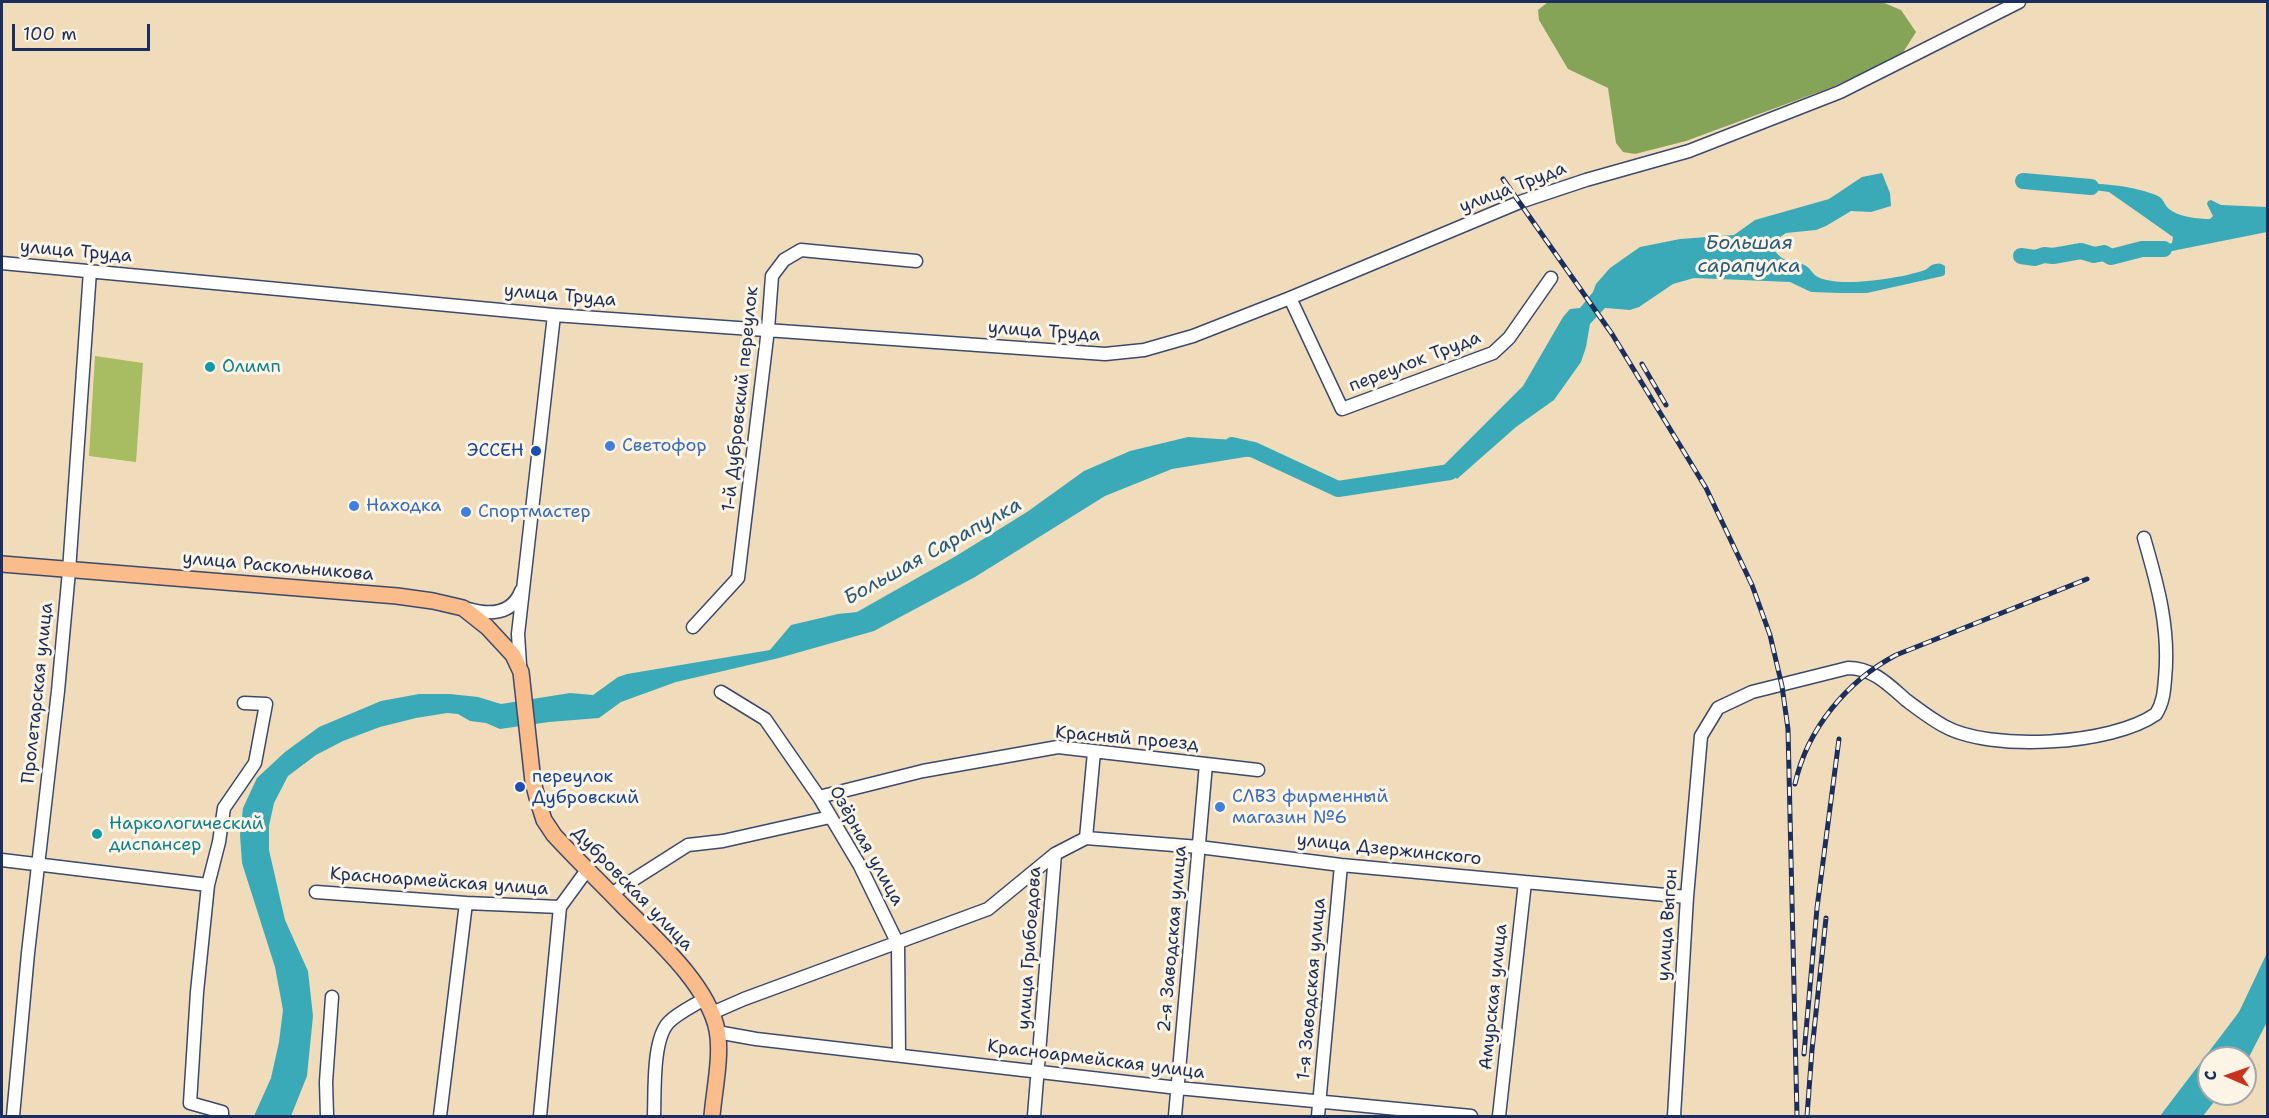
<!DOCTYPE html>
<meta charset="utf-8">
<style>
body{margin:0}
#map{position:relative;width:2269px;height:1118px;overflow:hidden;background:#f0dcba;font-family:"Shantell Sans",sans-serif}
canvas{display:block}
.frame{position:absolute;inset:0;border:3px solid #1b2f5e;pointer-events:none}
.north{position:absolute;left:2197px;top:1046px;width:60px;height:60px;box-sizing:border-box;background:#fcf5e5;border:2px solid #a2a6af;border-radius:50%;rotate:272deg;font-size:16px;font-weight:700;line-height:24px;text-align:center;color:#1b2f5e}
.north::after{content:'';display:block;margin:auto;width:21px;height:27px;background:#c8321e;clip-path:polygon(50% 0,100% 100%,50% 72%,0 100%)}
.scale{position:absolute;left:12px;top:24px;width:138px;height:27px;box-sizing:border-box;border:3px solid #1b2f5e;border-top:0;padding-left:8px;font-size:18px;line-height:21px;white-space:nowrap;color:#1b2f5e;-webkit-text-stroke:4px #fcf5e5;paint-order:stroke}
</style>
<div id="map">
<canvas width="2269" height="1118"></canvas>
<div class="frame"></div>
<div class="north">С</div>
<div class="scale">100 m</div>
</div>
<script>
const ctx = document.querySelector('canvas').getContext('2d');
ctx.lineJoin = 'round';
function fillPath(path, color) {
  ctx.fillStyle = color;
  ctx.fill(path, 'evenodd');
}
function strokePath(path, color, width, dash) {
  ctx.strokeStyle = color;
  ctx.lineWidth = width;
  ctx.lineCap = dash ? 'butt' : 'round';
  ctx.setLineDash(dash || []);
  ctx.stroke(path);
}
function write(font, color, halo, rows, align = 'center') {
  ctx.font = font + ' "Shantell Sans",sans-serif';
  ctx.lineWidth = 6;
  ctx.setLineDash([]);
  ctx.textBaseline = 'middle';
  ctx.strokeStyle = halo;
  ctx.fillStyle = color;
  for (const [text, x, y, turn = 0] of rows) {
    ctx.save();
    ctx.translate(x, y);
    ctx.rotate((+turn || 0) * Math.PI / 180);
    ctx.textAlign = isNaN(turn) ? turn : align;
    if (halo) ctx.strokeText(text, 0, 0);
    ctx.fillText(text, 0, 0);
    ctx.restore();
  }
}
fillPath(new Path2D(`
 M95,356L143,363L136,462L89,456Z`), '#a8bc61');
fillPath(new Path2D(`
 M1548,2H1882L1901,10L1916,32L1902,54L1835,86L1686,141L1635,154L1623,152L1616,143L1608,88L1568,69L1539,20L1538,10Z`), '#86a457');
fillPath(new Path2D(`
 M1882,173L1890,193L1891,206L1871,212L1851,211L1826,226L1816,230L1786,233L1776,240L1775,251C1786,266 1794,258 1806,266C1810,268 1812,273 1816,276C1836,289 1903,278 1925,270C1929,268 1931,264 1936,264C1941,263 1941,264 1945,266V274L1943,276L1867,293H1840L1811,292L1790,282L1694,278L1673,284L1639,307L1630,310L1605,308L1590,324L1586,347L1581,362L1554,400L1516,427L1457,479L1444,465L1523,386L1563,317L1570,309L1580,308L1593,292L1596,284L1610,268L1640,247L1680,239L1734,235L1755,220L1829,199L1862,177Z
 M2069,182C2096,184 2127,184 2153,194C2165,198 2162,202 2169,209C2179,217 2198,219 2210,219L2213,216L2207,204L2208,201L2211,200L2221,205L2267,207V232L2162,253L2146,252L2138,247L2143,245L2155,248L2172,243L2173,237L2109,192L2071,187Z
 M1188,437L1234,440L1255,448L1251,456L1172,469L1105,496L975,577L874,631L779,658L676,682L621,702L599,718L549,722L500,729L486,723L470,721L458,714L447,713L416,718L380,727L343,741L316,755L288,776L274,803L269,826V850L285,920L308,971L313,1016L307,1076L291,1116H254L271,1078L279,1042L283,1010L275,967L242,863L240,835L243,808L257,778L285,752L319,727L381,701L419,694H450L478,697L501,704L570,693L593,695L618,677L627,674L770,650L791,625L838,614L857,612L956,556L1027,512L1084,471L1130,451Z
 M2267,953V1022L2249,1057L2245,1062V1058H2209V1094H2220L2203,1116H2160L2239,1012Z`), '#3aaab8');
strokePath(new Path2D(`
 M2023,181L2091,187
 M2021,256L2035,258L2044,255L2053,256L2081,251L2094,255L2104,253L2111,257L2142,249H2164
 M1232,445L1254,450L1338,489L1450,472L1466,456`), '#3aaab8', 16);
const minor = new Path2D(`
 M2,263L554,315L1105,354L1144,350L1193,336L1290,298L1520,202L1586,180L1689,151L1840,92L2019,2
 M1290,298L1342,409L1493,353L1509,338L1551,278
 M468,609C489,615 512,615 521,591
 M693,627L738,578L768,329L772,276L784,260L801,250L916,261
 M520,665L518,634L554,315
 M721,692L765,719L819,797L860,866L898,944L899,1055
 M819,797L923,771L1058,747L1258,770
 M1086,838L1199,847L1341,865L1687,897
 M1086,838L1094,752
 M2,860L208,885
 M316,892L466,903L560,907
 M611,894L688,845L723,841L830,817
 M712,1013L744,999L988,909L1055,854L1086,838
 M717,1032L756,1039L1178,1088L1471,1116
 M13,1116L28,953L58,691L69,571L90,271
 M222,1116V1112L190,1103L197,992L208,885L219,842L224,808L255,763L266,704L244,703
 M327,1116L326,1082L332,997
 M440,1116L466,903
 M540,1116L560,907L587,870
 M654,1116C655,1093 652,1039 669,1022C678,1013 693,1006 704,999
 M1034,1116L1055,854
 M1175,1116L1206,764
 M1318,1116L1341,865
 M1499,1116L1525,882
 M1674,1116L1687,897L1701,736L1718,708L1752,692L1848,668C1873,668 1889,685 1906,700C1918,709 1931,719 1944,726C1990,752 2112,745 2156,714C2163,703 2164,692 2165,679C2170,629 2158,586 2144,538`);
const major = new Path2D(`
 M2,564L397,596L433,601L463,608L487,627L513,655L521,672L533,782L538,801L544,820L554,835C577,860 601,883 624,907C656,939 708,985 717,1030C722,1055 714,1091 712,1116`);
strokePath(minor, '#3b496c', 15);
strokePath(major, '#3b496c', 18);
strokePath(minor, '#fff', 12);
strokePath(major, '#fabc8b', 15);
const rail = new Path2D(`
 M1503,179L1612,334L1706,488L1752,585L1770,635L1782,686L1788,729L1797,1116
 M1642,364L1666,405
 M1795,784C1807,729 1847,681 1896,655L2087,579
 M1804,1054L1817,908L1839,739
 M1807,1116L1812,1050L1826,918`);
strokePath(rail, '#1b2f5e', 5);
strokePath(rail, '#fcf5e5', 3, [9]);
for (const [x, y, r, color] of [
 [210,367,6,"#0f9aa8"],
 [610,446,6,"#3f7fe0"],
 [536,451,6,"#1a4fb4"],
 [354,506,6,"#3f7fe0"],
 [466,512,6,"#3f7fe0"],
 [520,787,6,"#1a4fb4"],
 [1220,807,6,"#3f7fe0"],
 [97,834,6,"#0f9aa8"]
]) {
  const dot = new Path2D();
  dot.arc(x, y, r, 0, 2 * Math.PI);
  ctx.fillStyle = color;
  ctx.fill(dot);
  strokePath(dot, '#fcf5e5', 2);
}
write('18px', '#1b2f5e', '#fcf5e5', [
 ["улица Труда",1513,188,-21],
 ["улица Труда",76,252,5],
 ["улица Труда",560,296,5],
 ["улица Труда",1044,332,4],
 ["переулок Труда",1415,362,-21],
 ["1-й Дубровский переулок",741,399,-84],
 ["улица Раскольникова",278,567,5],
 ["Пролетарская улица",38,693,-84],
 ["Красный проезд",1127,739,5],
 ["Озёрная улица",866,846,61],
 ["улица Дзержинского",1389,850,6],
 ["Красноармейская улица",439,882,4],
 ["Дубровская улица",632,889,46],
 ["улица Выгон",1668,925,-86],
 ["2-я Заводская улица",1173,939,-85],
 ["улица Грибоедова",1030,948,-86],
 ["1-я Заводская улица",1312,989,-85],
 ["Амурская улица",1494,997,-84],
 ["Красноармейская улица",1096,1060,7]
]);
write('18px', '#0d838f', '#fcf5e5', [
 ["Олимп",222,367],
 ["Наркологический",109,824],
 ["диспансер",109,845]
], 'left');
write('18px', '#366cbe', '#fcf5e5', [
 ["Светофор",622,446],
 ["Находка",366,506],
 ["Спортмастер",478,512],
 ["СЛВЗ фирменный",1232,797],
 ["магазин №6",1232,818]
], 'left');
write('18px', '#164399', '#fcf5e5', [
 ["ЭССЕН",524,451],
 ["переулок",532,777,"left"],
 ["Дубровский",532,798,"left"]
], 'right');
write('italic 20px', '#265a7e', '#fcf5e5', [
 ["Большая",1749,244],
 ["сарапулка",1749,267],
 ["Большая Сарапулка",933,552,-29]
]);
</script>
